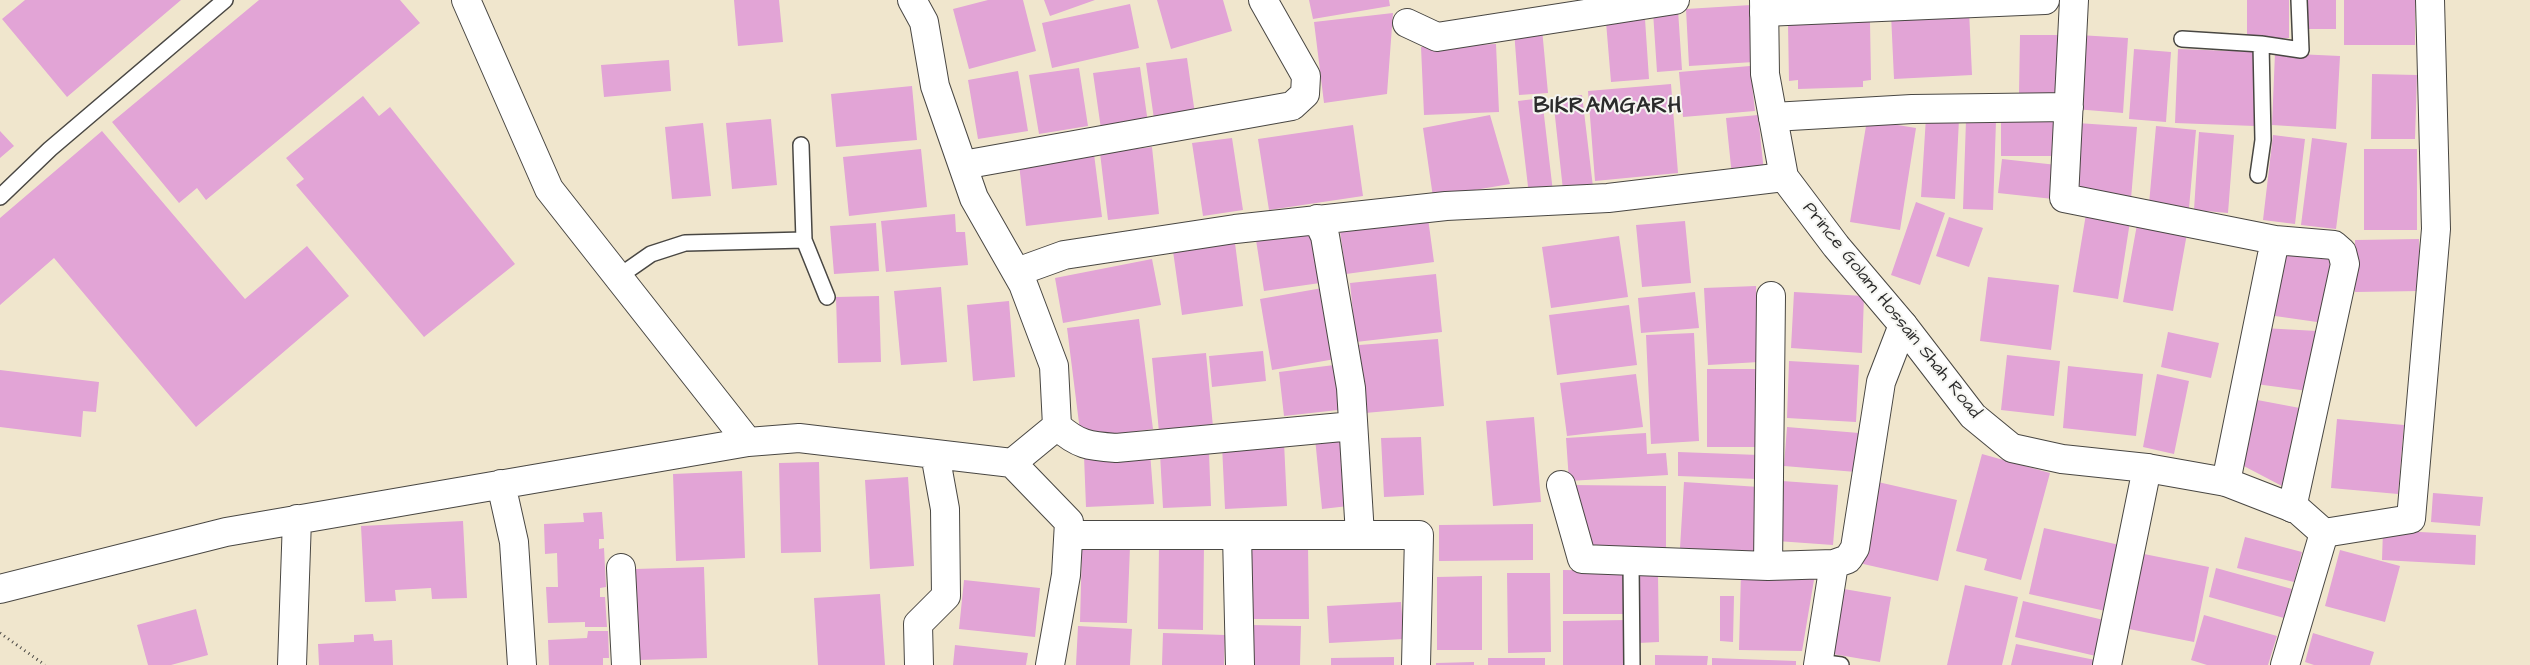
<!DOCTYPE html>
<style>
body{margin:0}
canvas{display:block;background:#f0e6cd}
</style>
<canvas width="2530" height="665"></canvas>
<script>
const ctx = document.querySelector('canvas').getContext('2d');
ctx.lineJoin = 'round';
function fillPath(path, color) {
  ctx.fillStyle = color;
  ctx.fill(path, 'evenodd');
}
function strokePath(path, color, width, dash) {
  ctx.strokeStyle = color;
  ctx.lineWidth = width;
  ctx.lineCap = dash ? 'butt' : 'round';
  ctx.setLineDash(dash || []);
  ctx.stroke(path);
}
function write(font, color, halo, rows, align = 'center') {
  ctx.font = font + ' "Architects Daughter",sans-serif';
  ctx.lineWidth = 4;
  ctx.setLineDash([]);
  ctx.textBaseline = 'middle';
  ctx.strokeStyle = halo;
  ctx.fillStyle = color;
  for (const [text, x, y, turn = 0] of rows) {
    ctx.save();
    ctx.translate(x, y);
    ctx.rotate((+turn || 0) * Math.PI / 180);
    ctx.textAlign = isNaN(turn) ? turn : align;
    if (halo) ctx.strokeText(text, 0, 0);
    ctx.fillText(text, 0, 0);
    ctx.restore();
  }
}
fillPath(new Path2D(`
 M25,0H181L67,97L2,19Z
 M259,0H400L420,23L206,200L197,188L179,203L112,122Z
 M734,0H779L783,42L738,46Z
 M988,0H1023L1036,51L969,69L953,9Z
 M1044,0H1095L1050,16Z
 M1157,0H1223L1232,31L1171,49Z
 M1309,0H1389L1390,6L1313,19Z
 M2247,0H2289V38H2247Z
 M2308,0H2336V29H2308Z
 M2344,0H2415V45H2344Z
 M1130,4L1139,48L1052,68L1042,23Z
 M1751,5L1754,62L1689,66L1686,9Z
 M1678,10L1682,70L1657,72L1653,12Z
 M1969,10L1972,75L1894,79L1891,14Z
 M1393,13L1387,94L1324,103L1314,22Z
 M1862,15V22L1870,21L1871,80L1863,81V87L1798,89V80L1789,81L1788,24Z
 M1645,19L1649,79L1611,82L1606,22Z
 M1542,29L1548,93L1519,95L1514,31Z
 M2020,35H2059L2058,93H2019Z
 M2079,35L2128,38L2123,113L2075,109Z
 M1496,44L1499,112L1424,115L1421,47Z
 M2134,49L2171,52L2166,122L2129,119Z
 M2178,49L2259,52L2255,126L2175,123Z
 M2275,53L2340,56L2336,129L2272,125Z
 M1187,58L1195,114L1154,119L1146,63Z
 M669,60L671,91L604,97L601,65Z
 M1750,66L1755,111L1683,117L1679,72Z
 M1140,67L1148,123L1101,129L1093,73Z
 M1079,68L1088,126L1039,134L1029,75Z
 M1018,71L1028,131L978,139L968,80Z
 M2372,74L2417,75L2415,139H2371Z
 M1671,84L1678,173L1595,181L1588,91Z
 M912,86L917,140L836,147L831,94Z
 M1582,95L1593,187L1563,190L1553,98Z
 M363,96L379,116L390,107L515,264L424,337L296,185L304,179L286,158Z
 M1542,98L1553,192L1529,195L1518,101Z
 M2001,111H2063V156H2001Z
 M1490,115L1510,184L1433,197L1423,128Z
 M1758,115L1764,172L1732,176L1726,118Z
 M1926,117L1959,119L1955,199L1921,197Z
 M771,119L777,185L732,189L726,123Z
 M1867,120L1916,128L1900,230L1850,222Z
 M1966,120L1996,121L1993,210L1963,209Z
 M703,123L711,196L672,199L665,127Z
 M2077,123L2137,127L2131,199L2072,194Z
 M1353,125L1363,196L1269,210L1258,139Z
 M2156,126L2196,130L2189,208L2149,204Z
 M0,131L14,146L0,158Z
 M102,131L245,299L307,246L349,296L196,427L54,258L0,305V218Z
 M2199,132L2234,135L2228,213L2194,210Z
 M2273,135L2305,139L2295,224L2263,220Z
 M1232,138L1243,210L1203,216L1192,143Z
 M2312,138L2347,143L2336,229L2301,225Z
 M1152,147L1159,214L1108,220L1100,153Z
 M921,149L927,207L849,216L843,157Z
 M2364,149H2417V230H2364Z
 M1094,154L1102,217L1026,226L1019,164Z
 M2002,159L2057,165L2053,199L1998,193Z
 M1916,202L1945,213L1920,285L1891,275Z
 M2087,208L2131,215L2118,299L2073,292Z
 M1427,211L1434,262L1346,274L1339,224Z
 M955,214L956,232H965L968,265L886,272L881,221Z
 M1949,217L1983,228L1969,267L1936,256Z
 M2138,219L2188,228L2173,311L2123,302Z
 M1685,221L1691,283L1642,287L1636,225Z
 M876,223L879,271L834,274L830,226Z
 M1312,232L1320,283L1264,291L1256,240Z
 M1619,236L1628,297L1551,308L1542,247Z
 M2419,239L2420,291L2355,292V240Z
 M1235,243L1243,306L1182,315L1173,251Z
 M2281,252L2333,256L2324,323L2268,315Z
 M1152,259L1161,305L1063,323L1055,278Z
 M1436,274L1442,332L1356,342L1350,283Z
 M1988,277L2059,285L2051,350L1980,341Z
 M1756,286L1759,362L1708,365L1704,288Z
 M941,287L947,362L901,365L894,291Z
 M1328,287L1341,358L1272,370L1260,299Z
 M1695,292L1699,328L1641,333L1638,298Z
 M1794,292L1864,296L1862,353L1791,348Z
 M879,296L881,362L838,363L836,297Z
 M1009,301L1015,377L973,381L967,305Z
 M1629,305L1637,365L1557,375L1549,315Z
 M1139,319L1153,429L1081,439L1067,328Z
 M2263,328L2317,331L2308,391L2256,384Z
 M2168,332L2219,343L2211,378L2161,367Z
 M1694,333L1699,441L1651,444L1646,335Z
 M1438,339L1444,406L1365,413L1359,345Z
 M1263,351L1266,381L1212,387L1209,356Z
 M1206,353L1213,427L1159,432L1152,358Z
 M2007,355L2060,361L2054,416L2001,410Z
 M1789,361L1859,365L1856,422L1787,418Z
 M1342,364L1347,409L1284,416L1279,372Z
 M2068,366L2143,374L2136,436L2063,428Z
 M1707,369H1757V447H1707Z
 M0,370L99,382L96,412L83,411L81,437L0,427Z
 M1636,374L1643,427L1567,436L1560,383Z
 M2157,374L2189,381L2174,454L2143,447Z
 M2252,399L2305,409L2282,486L2238,463Z
 M1534,417L1541,502L1493,506L1486,421Z
 M2337,419L2404,425L2398,494L2331,488Z
 M1787,427L1859,433L1856,472L1784,466Z
 M1646,433L1647,454L1666,453L1668,475L1569,481L1566,438Z
 M1349,435L1357,505L1322,509L1315,438Z
 M1421,437L1424,495L1384,497L1381,438Z
 M1284,442L1287,506L1225,509L1222,445Z
 M1150,452L1154,504L1086,507L1084,456Z
 M1209,452L1211,506L1163,508L1160,454Z
 M1678,452L1759,455L1758,479L1678,476Z
 M1982,454L2050,473L2021,580L1984,570L1987,559L1956,551Z
 M819,462L821,552L781,553L779,463Z
 M742,471L745,558L676,561L673,474Z
 M908,477L914,566L870,569L865,480Z
 M1782,481L1838,485L1833,545L1777,541Z
 M1684,482L1759,487L1756,553L1680,548Z
 M1878,482L1957,500L1938,581L1859,563Z
 M1570,485L1666,486V550L1592,547Z
 M2433,493L2483,497L2480,526L2431,522Z
 M602,512L604,539H599V549L604,548L606,587L600,588V597H605L607,627H585V622L548,623L546,587H558L557,553L545,554L544,524L584,522L583,513Z
 M463,521L467,598L432,599L431,588L395,590L396,601L365,602L361,526Z
 M1533,524V560L1439,561V525Z
 M2044,528L2124,546L2110,612L2029,594Z
 M2383,530L2476,535L2475,565L2382,560Z
 M2245,537L2302,552L2294,582L2237,568Z
 M1159,545H1204L1203,630L1158,629Z
 M1251,545H1308L1309,619H1251Z
 M1082,546L1130,547L1127,623L1080,622Z
 M2340,550L2400,566L2385,622L2325,606Z
 M2139,553L2209,567L2194,642L2124,628Z
 M704,567L707,658L638,660L635,569Z
 M2216,568L2292,589L2284,618L2209,597Z
 M1563,570L1625,571V614H1563Z
 M1741,572L1815,574L1802,651L1739,650Z
 M1507,573H1550L1551,652L1508,653Z
 M1637,575H1658L1659,642L1638,643Z
 M1482,576V650H1437V577Z
 M964,580L1040,588L1035,637L959,629Z
 M1965,585L2018,597L2002,665H1947Z
 M1838,588L1891,597L1880,662L1827,653Z
 M880,594L885,665H818L814,598Z
 M1720,596H1734L1733,642L1720,641Z
 M2023,601L2108,621L2100,657L2015,637Z
 M1401,602L1404,639L1329,643L1327,606Z
 M196,609L208,655L171,665H148L137,625Z
 M2204,615L2277,636L2268,665H2207L2191,660Z
 M1627,620V665H1563V621Z
 M1250,625L1301,626L1300,665H1249Z
 M1078,626L1132,629L1130,665H1076Z
 M588,631H608L609,658H603V665H549L548,640L587,638Z
 M1163,633L1225,635L1224,665H1162Z
 M2313,633L2374,652L2370,665H2314L2305,662Z
 M373,634L374,641L392,640L393,665H319L318,644L354,642V635Z
 M2016,644L2100,661L2099,665H2011Z
 M955,645L1028,653L1026,665H953Z
 M1655,655L1708,656L1707,665H1655Z
 M1394,657V665H1331V658Z
 M1488,658H1545V665H1488Z
 M1712,658L1796,661V665H1712Z
 M1474,662V665H1436V663Z`), '#e2a4d6');
const service = new Path2D(`
 M2182,39L2261,44L2301,50L2299,0
 M801,145L804,240L827,297
 M2258,175L2263,140L2261,44
 M0,197L50,149L225,0
 M618,277L651,254L685,243L804,240
 M1631,563L1632,665
 M1819,662L1841,665`);
const minor = new Path2D(`
 M466,0L549,189L748,442
 M912,0L924,22L935,86L974,198L1023,284L1054,366L1057,426L1012,463
 M2074,0L2064,198L2275,240L2334,245L2342,252L2345,264L2292,508
 M1764,12L2045,0
 M1407,23L1437,37L1675,0
 M1773,117L1912,109L2069,107
 M963,165L1292,106L1305,94L1306,76L1263,0
 M1317,219L1325,236L1351,388L1360,535
 M1017,272L1064,255L1235,229L1446,206L1608,198L1784,177
 M1057,426C1078,445 1089,446 1116,448L1353,426
 M2226,482L2275,240
 M501,484L514,542L522,665
 M1561,485L1582,559L1768,566L1834,564L1848,559L1855,548L1881,382L1903,325
 M2324,533L2411,519L2436,229L2430,0
 M1069,535H1419L1416,665
 M1237,535L1240,665
 M1768,566L1771,296
 M621,568L626,665
 M0,589L226,532L748,442L799,438L1012,463L1069,522L1066,575L1050,665
 M292,665L297,519
 M919,665L918,624L946,596L945,509L935,454
 M1818,665L1834,564
 M2107,665L2147,468`);
const tertiary = new Path2D(`
 M1764,0L1765,74L1784,177L1836,246L1903,325L1973,416L2012,448L2062,459L2147,468L2226,482L2298,510L2324,533L2285,665`);
strokePath(service, '#494743', 18);
strokePath(minor, '#494743', 30);
strokePath(tertiary, '#494743', 30);
strokePath(new Path2D(`
 M0,633L45,665`), '#494743', 3, [1, 4]);
strokePath(service, '#fff', 15);
strokePath(minor, '#fff', 28);
strokePath(tertiary, '#fff', 28);
write('18px', '#2b2b2b', '#f6f6f2', [
 ["Prince Golam Hossain Shah Road",1891,311,51]
]);
ctx.letterSpacing = '1px';
write('bold 22px', '#2b2b2b', '#f6f6f2', [
 ["BIKRAMGARH",1608,107]
]);
ctx.letterSpacing = '0px';
</script>
